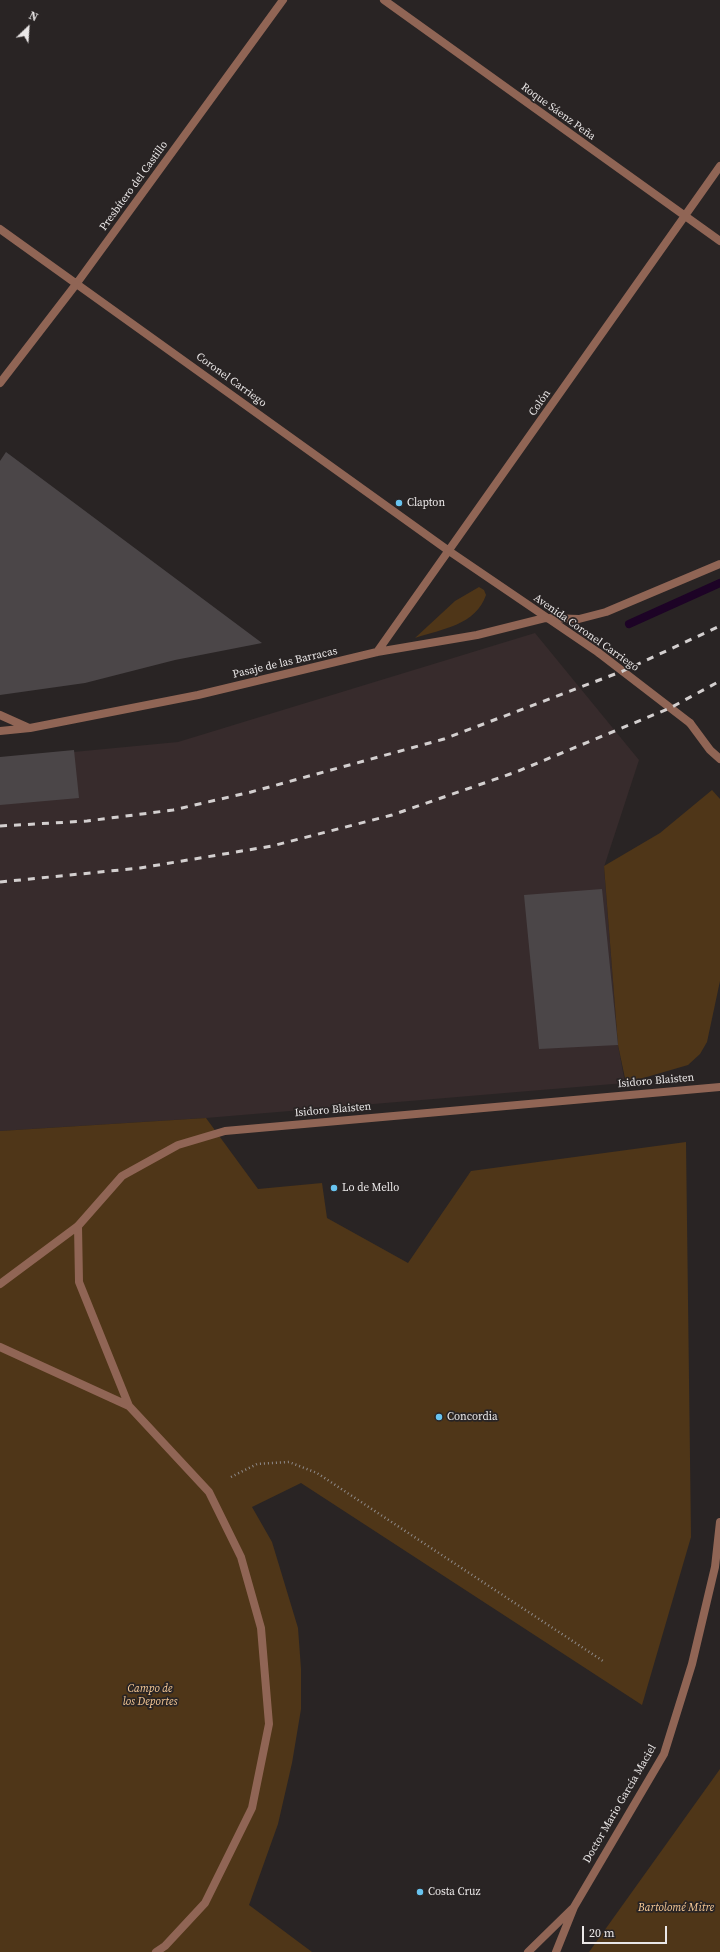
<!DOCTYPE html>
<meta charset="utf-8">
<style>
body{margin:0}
#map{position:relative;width:720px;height:1952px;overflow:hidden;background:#292424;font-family:"Source Serif 4",serif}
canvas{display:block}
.north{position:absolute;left:8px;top:8px;width:40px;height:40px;-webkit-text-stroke:3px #292424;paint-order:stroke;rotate:25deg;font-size:11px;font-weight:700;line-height:16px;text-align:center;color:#eae7e7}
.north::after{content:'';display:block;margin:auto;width:14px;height:18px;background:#eae7e7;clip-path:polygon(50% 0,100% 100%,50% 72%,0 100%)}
.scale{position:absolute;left:582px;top:1926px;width:85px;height:18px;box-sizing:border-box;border:2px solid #eae7e7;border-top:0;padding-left:5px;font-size:12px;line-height:14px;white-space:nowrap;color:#eae7e7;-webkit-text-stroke:3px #292424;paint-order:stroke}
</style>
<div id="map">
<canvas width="720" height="1952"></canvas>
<div class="north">N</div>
<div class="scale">20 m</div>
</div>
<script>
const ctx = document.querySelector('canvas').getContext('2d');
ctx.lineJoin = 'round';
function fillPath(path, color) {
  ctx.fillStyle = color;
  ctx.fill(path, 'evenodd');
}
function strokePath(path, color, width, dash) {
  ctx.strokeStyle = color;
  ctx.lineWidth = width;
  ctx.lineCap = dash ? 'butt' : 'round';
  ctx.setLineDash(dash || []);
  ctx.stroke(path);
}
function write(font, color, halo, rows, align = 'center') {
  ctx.font = font + ' "Source Serif 4",serif';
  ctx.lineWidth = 3.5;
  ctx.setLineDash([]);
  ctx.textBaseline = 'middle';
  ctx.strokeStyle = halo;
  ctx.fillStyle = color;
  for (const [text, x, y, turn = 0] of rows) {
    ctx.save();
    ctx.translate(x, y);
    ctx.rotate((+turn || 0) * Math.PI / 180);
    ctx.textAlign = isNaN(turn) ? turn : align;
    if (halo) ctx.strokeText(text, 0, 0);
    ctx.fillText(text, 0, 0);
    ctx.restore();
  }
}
fillPath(new Path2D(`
 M535,633L639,760L604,867L618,1045L625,1083L206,1118L0,1131V759L178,742Z`), '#372b2c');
fillPath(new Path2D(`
 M479,587L484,590L486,595C476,625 442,629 415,638L455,601Z
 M712,790L720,799V981L707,1042L700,1054L688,1065L626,1083L618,1045L604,866L660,833Z
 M206,1118L258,1189L322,1183L327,1218L408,1263L471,1171L686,1142L691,1537L642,1705L301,1483L252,1507L272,1542L298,1628L301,1669V1709L292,1763L278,1824L249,1905L312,1952H0V1131Z
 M720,1769V1952H589Z`), '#4f3618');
strokePath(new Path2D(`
 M629,624L720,583`), '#1d0326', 8);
fillPath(new Path2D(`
 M6,452L262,643L175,660L85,683L0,695V461Z
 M74,750L79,798L0,805V757Z
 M602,889L618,1045L539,1049L524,895Z`), '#4b4648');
strokePath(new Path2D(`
 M231,1477L257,1464L289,1462L317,1473L603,1661`), '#8f8b8b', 2.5, [1, 3]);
strokePath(new Path2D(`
 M384,0L720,241
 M0,229L449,551
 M0,383L77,283L283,0
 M377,652L720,166
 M599,653L690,723
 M0,715L29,728
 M0,731L30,728L198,695L377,652L477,635L545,618L579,619L606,612L720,564
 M0,1284L78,1226L122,1176L178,1145L225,1131L720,1087
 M0,1347L129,1406L79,1282L78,1226
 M129,1406L209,1492L241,1557L261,1628L269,1724L252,1808L205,1903L165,1946L156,1952`), '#906555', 8);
strokePath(new Path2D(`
 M449,551L599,653
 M690,723L710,750L720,759
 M528,1952L572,1909
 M556,1952L574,1907L664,1754L692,1664L715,1567L720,1522`), '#906555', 8);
strokePath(new Path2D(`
 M0,826L87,821L173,810L251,792L444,739L623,671L720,626
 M0,882L140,868L272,846L392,815L516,772L670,708L720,681`), '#d3cfcf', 3, [7, 7]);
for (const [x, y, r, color] of [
 [399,503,4,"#68c4f0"],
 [334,1188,4,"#68c4f0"],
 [439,1417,4,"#68c4f0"],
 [420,1892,4,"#68c4f0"]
]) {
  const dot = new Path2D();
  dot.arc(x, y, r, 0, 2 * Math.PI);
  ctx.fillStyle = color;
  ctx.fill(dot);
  strokePath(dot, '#292424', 1.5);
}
write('11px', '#eae7e7', '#292424', [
 ["Roque Sáenz Peña",558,112,36],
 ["Presbítero del Castillo",134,186,-54],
 ["Coronel Carriego",231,380,36],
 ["Colón",540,403,-55],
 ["Avenida Coronel Carriego",586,633,35],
 ["Pasaje de las Barracas",285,663,-13],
 ["Isidoro Blaisten",656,1081,-5],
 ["Isidoro Blaisten",333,1110,-5],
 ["Doctor Mario García Maciel",620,1804,-60]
]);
write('11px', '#eae7e7', '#292424', [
 ["Clapton",407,503],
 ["Lo de Mello",342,1188],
 ["Concordia",447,1417],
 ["Costa Cruz",428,1892]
], 'left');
write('italic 11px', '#f9cb97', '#292424', [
 ["Campo de",150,1689],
 ["los Deportes",150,1702],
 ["Bartolomé Mitre",676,1908]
]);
</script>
